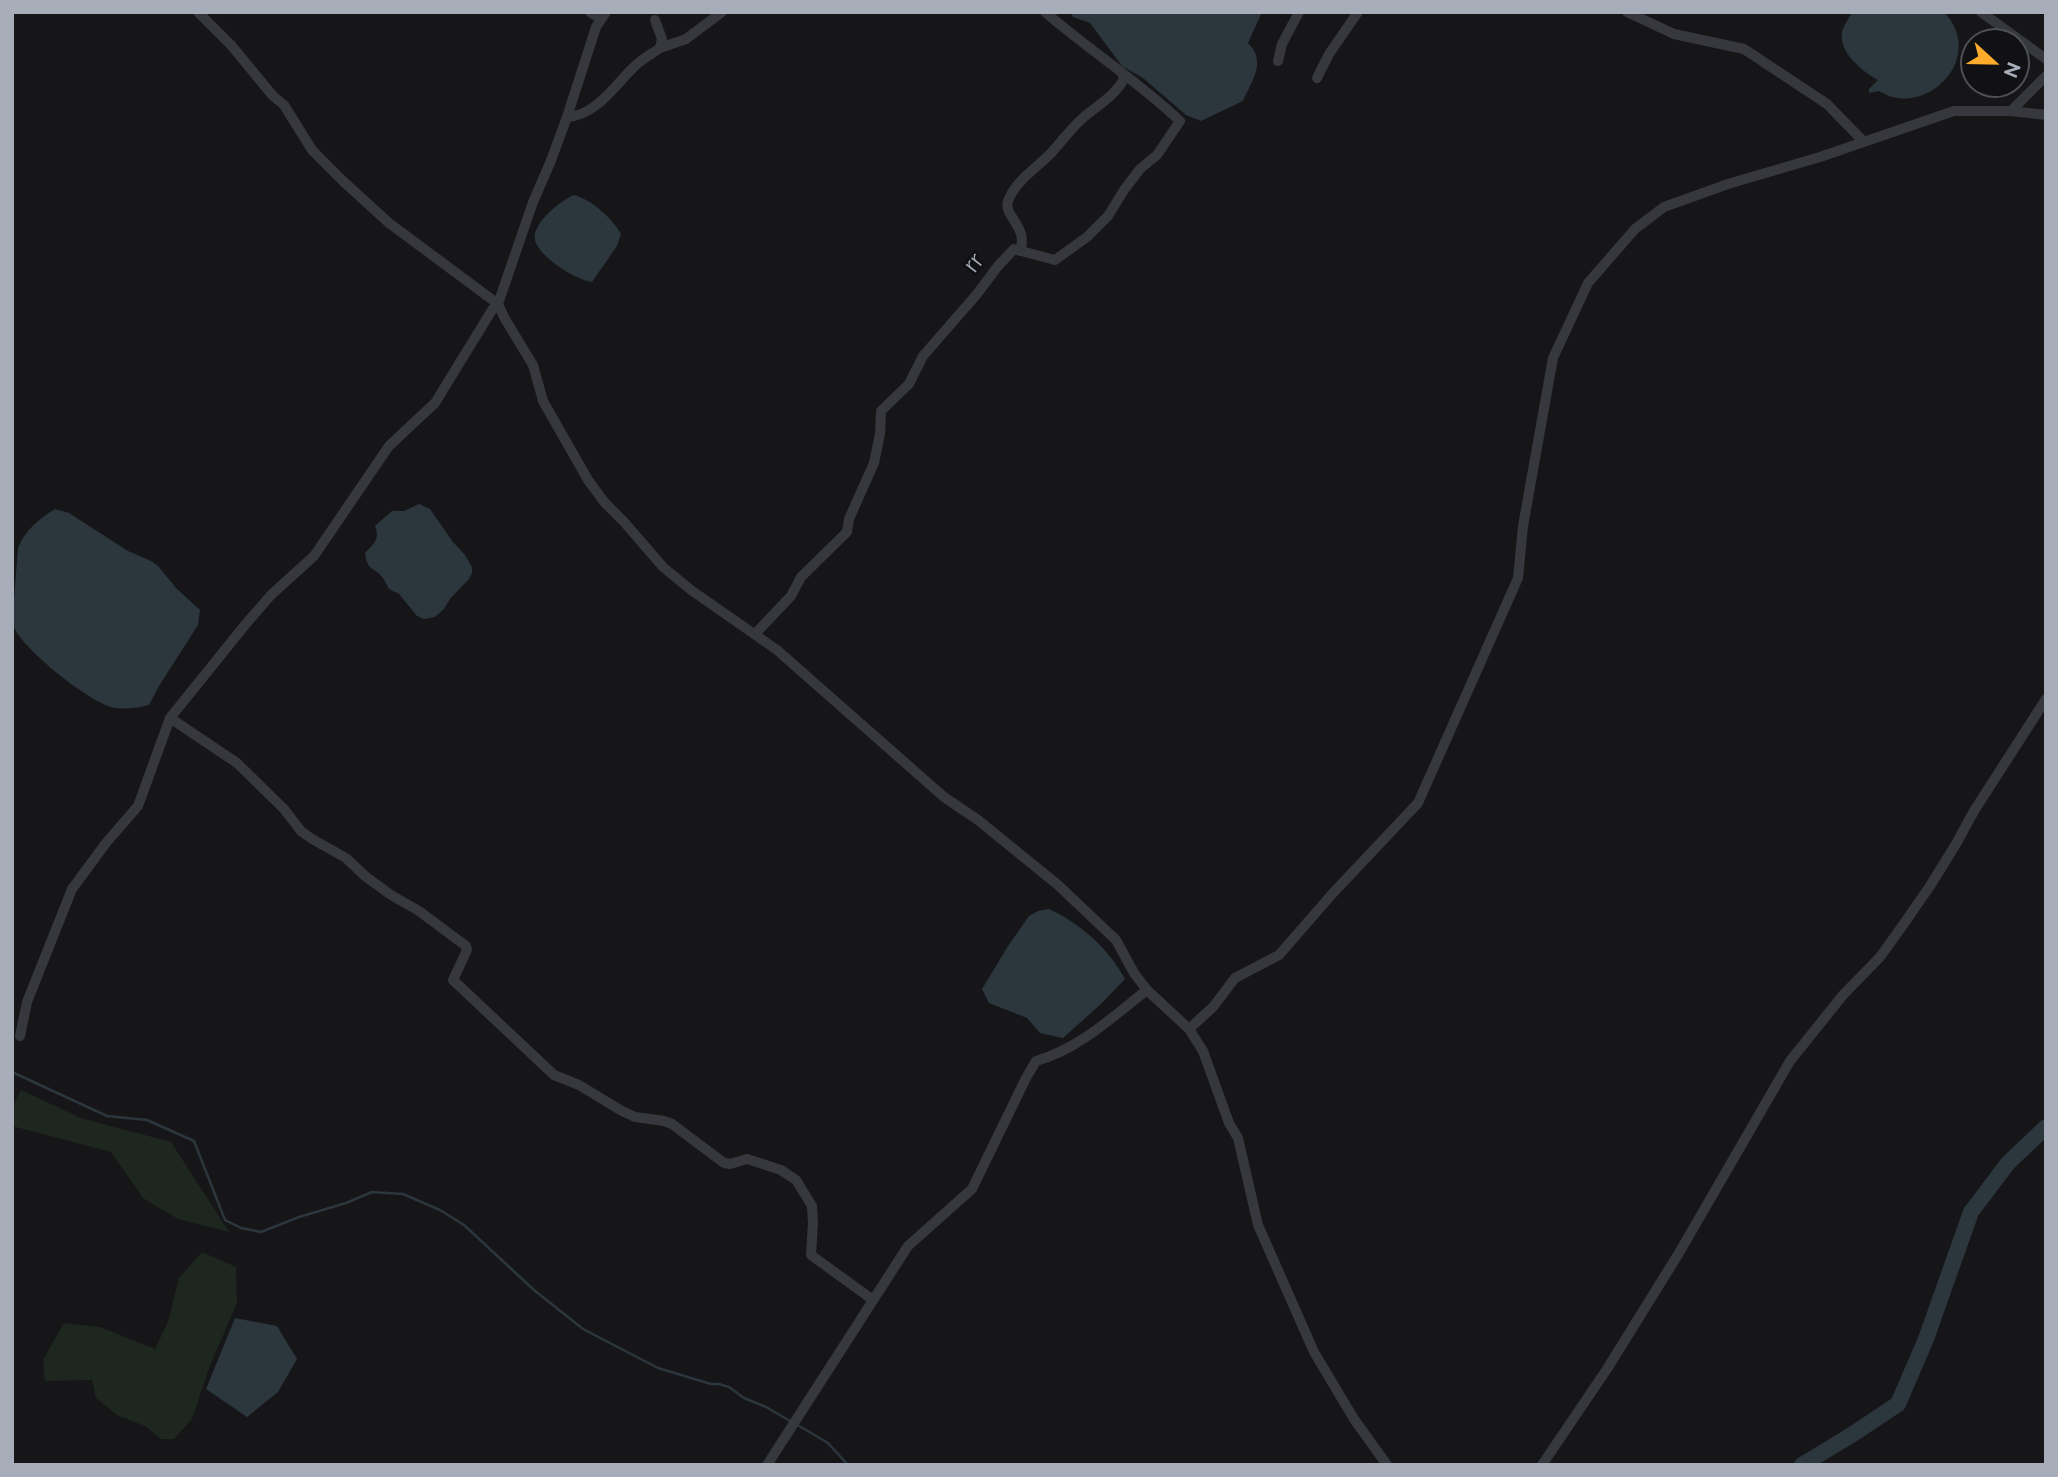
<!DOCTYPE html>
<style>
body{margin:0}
#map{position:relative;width:2058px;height:1477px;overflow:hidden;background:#161618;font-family:Raleway,sans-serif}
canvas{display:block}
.frame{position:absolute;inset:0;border:14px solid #a7aeb9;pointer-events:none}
.north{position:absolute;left:1960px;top:28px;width:70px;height:70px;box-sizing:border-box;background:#111113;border:2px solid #4d5055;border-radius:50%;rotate:112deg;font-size:19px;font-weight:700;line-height:28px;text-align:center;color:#a7aeb9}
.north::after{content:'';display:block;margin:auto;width:24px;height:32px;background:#fcab2a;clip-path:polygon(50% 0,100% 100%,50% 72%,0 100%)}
</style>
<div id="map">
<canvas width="2058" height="1477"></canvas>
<div class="frame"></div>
<div class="north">N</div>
</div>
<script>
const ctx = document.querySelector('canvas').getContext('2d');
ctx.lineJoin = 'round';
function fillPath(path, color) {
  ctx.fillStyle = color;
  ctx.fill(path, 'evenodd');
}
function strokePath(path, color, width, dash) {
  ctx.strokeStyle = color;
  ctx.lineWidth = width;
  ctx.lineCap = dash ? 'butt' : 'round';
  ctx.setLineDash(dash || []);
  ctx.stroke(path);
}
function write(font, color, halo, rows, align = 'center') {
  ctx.font = font + ' Raleway,sans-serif';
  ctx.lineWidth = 6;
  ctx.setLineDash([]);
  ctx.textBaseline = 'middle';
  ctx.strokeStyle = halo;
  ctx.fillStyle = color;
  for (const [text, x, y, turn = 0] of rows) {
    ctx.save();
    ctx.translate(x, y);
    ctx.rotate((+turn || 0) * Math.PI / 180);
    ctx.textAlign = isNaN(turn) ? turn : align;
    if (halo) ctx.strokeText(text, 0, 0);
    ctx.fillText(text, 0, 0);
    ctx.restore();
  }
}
fillPath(new Path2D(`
 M21,1090L81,1118L171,1142L229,1232L178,1219L143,1198L111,1152L12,1126V1108Z
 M202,1252L236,1267L237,1303L209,1368L192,1419L174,1439H161L145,1426L117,1415L96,1398L92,1380L45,1381L43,1360L64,1323L100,1327L155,1349L168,1322L179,1278Z`), '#1e271f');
fillPath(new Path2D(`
 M1070,12H1262L1248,43C1267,61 1252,81 1243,101L1201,121L1186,115L1143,78L1122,66L1090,23L1073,17Z
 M1852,12H1944C1988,59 1924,120 1879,91L1869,93V89L1878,80C1862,71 1839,53 1842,33C1843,26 1849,18 1852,12Z
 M574,195C592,200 612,218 621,234L617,246L592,282C577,281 538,256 535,240C531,224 561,200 574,195Z
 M419,504L430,509L453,542L465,555L472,567V573L469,579L450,599L444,609L435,617L424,619L417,616L399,594L389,589C388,587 384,579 383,578C373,566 367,571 365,553C374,544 380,539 375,526L392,511H404Z
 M55,509L69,513L128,551L151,561L158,566L176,588L200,610L198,625L159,686L149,705C138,708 123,710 111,707C87,700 19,647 12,623L18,548C25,530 39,519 55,509Z
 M1049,909C1080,923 1109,949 1125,979L1101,1004L1063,1038L1040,1033L1027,1018L989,1003L982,989L1008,946L1029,916L1038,911Z
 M235,1318L277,1326L297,1359L278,1392L247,1417L206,1389Z`), '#2b363d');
strokePath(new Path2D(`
 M12,1072L107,1116L147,1120L194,1141L225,1220L241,1228L261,1232L299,1217L346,1203L372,1192L403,1194L440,1210L464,1225L534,1290L583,1329L658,1368L711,1384H719L729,1387L744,1398L766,1407L790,1421
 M796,1424L828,1443L848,1465`), '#2b363d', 2.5);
strokePath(new Path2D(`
 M1802,1465L1853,1434L1898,1404L1926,1339L1971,1212L2008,1163L2046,1127`), '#2b363d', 16);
strokePath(new Path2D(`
 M198,12L231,45L273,96L284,105L312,150L344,182L389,223L498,304L505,319L533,365L543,401L588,480L605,503L625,523L663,567L691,590L777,650L944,797L978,820L1058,885L1116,940L1134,973L1147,990L1189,1029L1203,1051L1229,1123L1238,1138L1258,1225L1314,1352L1354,1419L1387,1465
 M590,12L601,19
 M1627,12L1674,34L1744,49L1827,104L1864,142
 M1981,12L2046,59
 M655,20L662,39L660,48L686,39L722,12
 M1278,61L1282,44L1299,12
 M1317,78L1329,54L1358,12
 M2011,111L2046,115
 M567,117C598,115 616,83 637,64C644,58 653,53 660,48
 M1020,251C1029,227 1003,216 1008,201C1015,181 1038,167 1052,152C1063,140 1072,127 1085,116C1099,105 1115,95 1124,79L1122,73
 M755,634L791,596L801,577L847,532L849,519L874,463L880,434L881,411L909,384L923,356L977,294L998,266L1014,249L1055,260L1087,237L1108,216L1124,190L1140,169L1157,155L1180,121C1138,81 1089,50 1045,12
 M170,718L237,763L284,809L301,831L312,839L346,858L365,876L391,895L419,911L466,946L467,950L453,980L554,1075L579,1085L622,1111L635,1117L664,1121L672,1124L724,1163L730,1164L747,1159L781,1170L796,1180L812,1206L813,1223L811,1255L873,1300
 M1189,1029L1213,1007L1235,978L1279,955L1333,893L1418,803L1518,578L1523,526L1553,358L1588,283L1635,229L1664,207L1728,184L1820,157L1954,111H2011L2046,76
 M20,1036L27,1002L72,889L106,843L138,806L170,718L245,625L271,595L314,556L389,446L435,403L492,310L498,304L533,202L550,163L567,117L596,27L606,12
 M767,1465L908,1246L972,1189L1026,1078L1036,1061C1079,1049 1112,1017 1147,990
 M1542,1465L1607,1369L1679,1253L1790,1061L1843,995L1880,957L1903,925L1930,886L1956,844L1974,811L2046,699`), '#37383e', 10);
write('24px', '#a7aeb9', '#111113', [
 ["rr",974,263,-52]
]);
</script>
